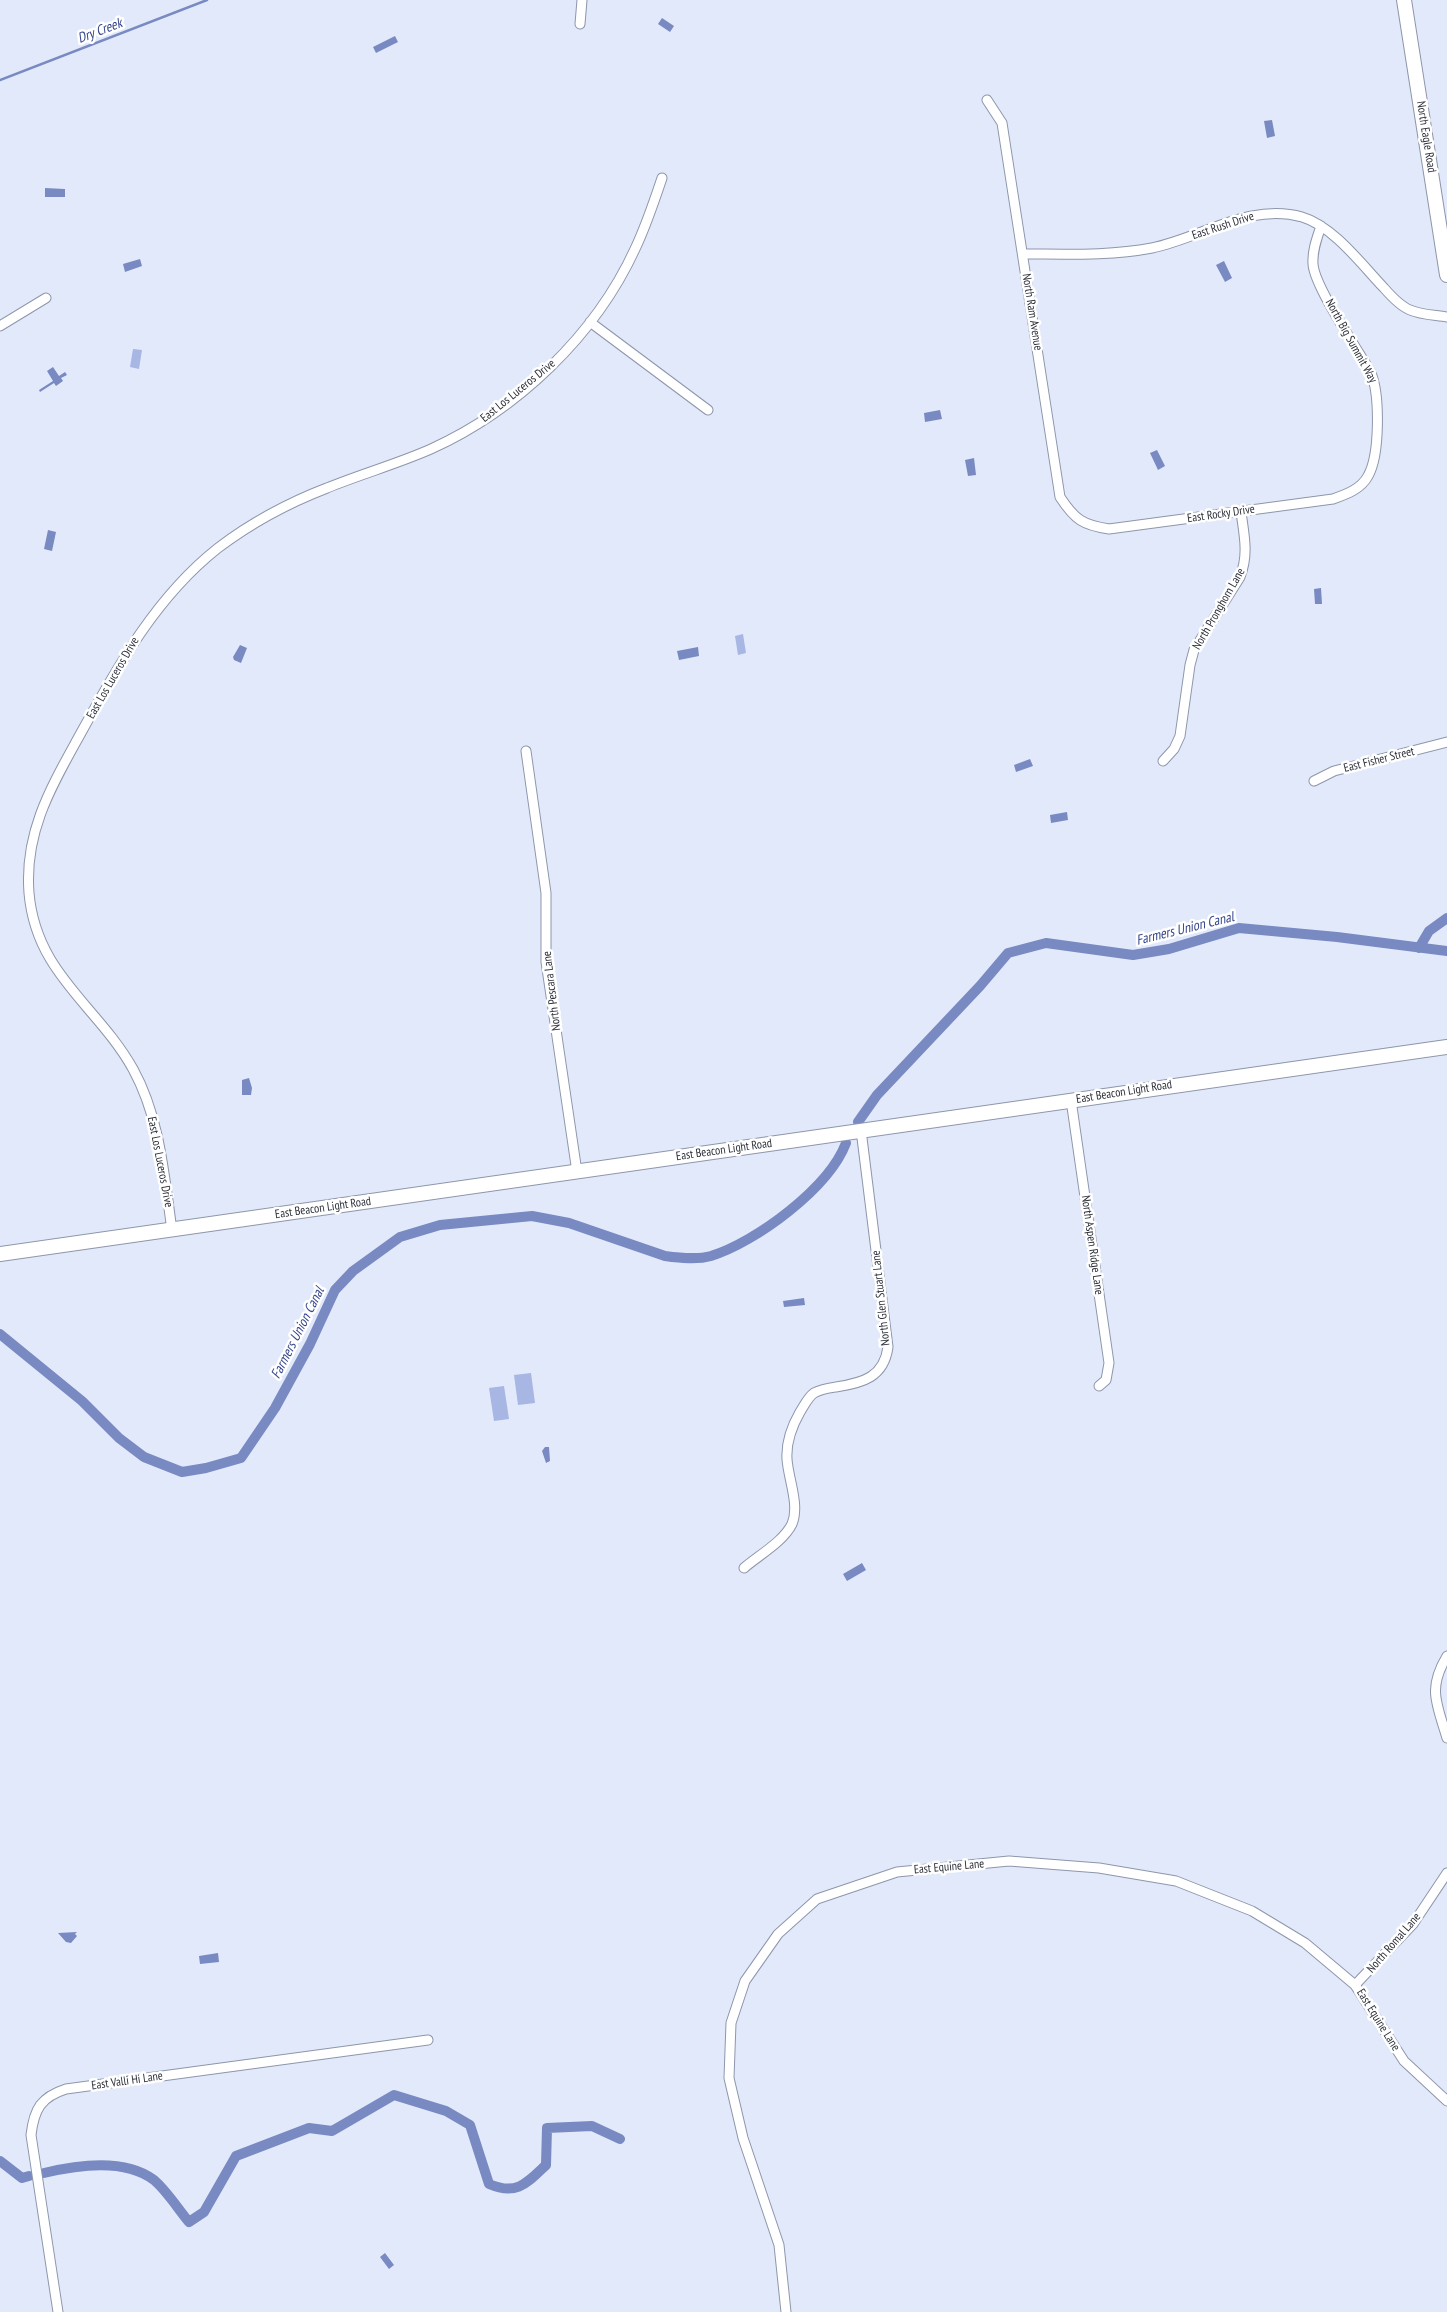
<!DOCTYPE html>
<style>
body{margin:0}
canvas{display:block;background:#e2e9fb}
</style>
<canvas width="1447" height="2312"></canvas>
<script>
const ctx = document.querySelector('canvas').getContext('2d');
ctx.lineJoin = 'round';
function fillPath(path, color) {
  ctx.fillStyle = color;
  ctx.fill(path, 'evenodd');
}
function strokePath(path, color, width, dash) {
  ctx.strokeStyle = color;
  ctx.lineWidth = width;
  ctx.lineCap = dash ? 'butt' : 'round';
  ctx.setLineDash(dash || []);
  ctx.stroke(path);
}
function write(font, color, halo, rows, align = 'center') {
  ctx.font = font + ' "PT Sans Narrow",sans-serif';
  ctx.lineWidth = 5;
  ctx.setLineDash([]);
  ctx.textBaseline = 'middle';
  ctx.strokeStyle = halo;
  ctx.fillStyle = color;
  for (const [text, x, y, turn = 0] of rows) {
    ctx.save();
    ctx.translate(x, y);
    ctx.rotate((+turn || 0) * Math.PI / 180);
    ctx.textAlign = isNaN(turn) ? turn : align;
    if (halo) ctx.strokeText(text, 0, 0);
    ctx.fillText(text, 0, 0);
    ctx.restore();
  }
}
fillPath(new Path2D(`
 M133,349L142,350L139,369L130,367Z
 M743,634L746,653L738,655L735,636Z
 M531,1373L535,1403L518,1405L514,1375Z
 M504,1386L509,1419L494,1421L489,1388Z`), '#a7b6e3');
fillPath(new Path2D(`
 M662,18L674,26L670,32L658,24Z
 M395,36L398,42L376,53L373,47Z
 M1272,120L1275,136L1267,138L1264,121Z
 M45,188L65,189V197H45Z
 M140,259L142,266L125,272L123,264Z
 M1224,261L1232,278L1225,282L1216,265Z
 M53,367L59,376L65,372L67,375L61,378L63,381L56,386L54,383L40,392L39,390L53,381L47,371Z
 M940,410L942,419L925,422L924,413Z
 M1157,450L1165,466L1158,470L1150,453Z
 M974,458L976,475L968,476L965,460Z
 M48,530L56,532L52,551L44,549Z
 M1321,588L1322,604H1315L1314,589Z
 M240,645L247,648L241,663L234,660L233,657Z
 M698,647L699,656L679,660L677,651Z
 M1030,759L1033,766L1016,772L1014,765Z
 M1067,812L1068,820L1051,823L1050,815Z
 M249,1078L252,1088L251,1095H242V1080Z
 M804,1298L805,1305L784,1307L783,1301Z
 M545,1447H549L550,1461L546,1463L542,1451Z
 M862,1563L866,1570L847,1581L843,1574Z
 M77,1932L75,1934L77,1936L71,1943L66,1942L58,1933Z
 M218,1953L219,1962L200,1964L199,1956Z
 M385,2253L394,2265L389,2269L380,2257Z`), '#788ac1');
strokePath(new Path2D(`
 M0,80L207,0`), '#788ac1', 2.5);
strokePath(new Path2D(`
 M1419,948L1429,931L1447,918
 M858,1122L877,1095L980,986L1008,953L1046,943L1133,955L1169,949L1239,928L1337,937L1447,951
 M0,1334L82,1401L119,1438L144,1457L182,1472L206,1468L241,1458L275,1408L310,1344L335,1290L353,1271L400,1237L440,1225L532,1216L569,1223L665,1256C680,1258 697,1260 711,1256C756,1242 829,1188 846,1143
 M0,2161L22,2178L29,2176
 M44,2173C77,2165 125,2158 154,2180C167,2191 178,2209 189,2222L204,2212L236,2156L309,2128L332,2131L394,2095L446,2111L470,2125L489,2184C517,2196 527,2183 546,2165L547,2128L592,2126L620,2139`), '#788ac1', 10);
const minor = new Path2D(`
 M580,24L582,0
 M987,100L1002,123L1060,497C1075,520 1083,525 1109,529L1333,499C1347,494 1361,489 1368,476C1380,455 1380,395 1371,373C1358,350 1314,286 1313,264C1312,251 1317,238 1321,226
 M1023,254C1066,254 1110,256 1152,248C1201,238 1250,202 1302,217C1333,226 1362,265 1384,288C1391,296 1400,306 1410,310C1422,315 1435,315 1447,317
 M590,322L708,410
 M0,326L46,298
 M526,751L546,893V962L577,1172
 M1163,761L1174,749L1180,736L1190,665L1194,650L1240,577C1249,554 1244,535 1241,512
 M1314,781L1334,771L1447,742
 M1071,1100L1109,1363L1106,1380L1099,1386
 M172,1230C164,1175 160,1118 133,1069C97,1005 36,974 29,893C24,830 53,784 82,731C119,664 157,596 218,548C251,523 288,503 327,488C361,474 397,464 431,449C517,410 595,336 635,249C646,226 654,202 662,178
 M744,1568C759,1555 783,1542 792,1524C800,1505 788,1478 787,1459C786,1443 792,1426 800,1412C804,1406 808,1397 814,1393C821,1389 829,1388 836,1387C863,1383 884,1377 888,1347L861,1130
 M1447,1656C1427,1689 1437,1704 1447,1738
 M1355,1985L1413,1924L1447,1873
 M58,2312L31,2135C34,2109 41,2097 66,2089L428,2040
 M786,2312L779,2245L743,2138L729,2078L731,2023L745,1981L778,1934L817,1899L897,1872L1009,1861L1099,1868L1176,1881L1252,1911L1305,1943L1355,1985L1404,2061L1447,2101`);
const secondary = new Path2D(`
 M1404,0L1447,275
 M0,1254L1447,1047`);
strokePath(minor, '#8e96ab', 11);
strokePath(secondary, '#8e96ab', 16);
strokePath(minor, '#fff', 9);
strokePath(secondary, '#fff', 14);
write('12px', '#2c2f38', '#fff', [
 ["North Eagle Road",1426,137,81],
 ["East Rush Drive",1223,226,-18],
 ["North Ram Avenue",1032,312,81],
 ["North Big Summit Way",1351,341,61],
 ["East Los Luceros Drive",518,391,-39],
 ["East Rocky Drive",1221,514,-8],
 ["North Pronghorn Lane",1219,609,-60],
 ["East Los Luceros Drive",113,678,-60],
 ["East Fisher Street",1379,760,-14],
 ["North Pescara Lane",552,991,-97],
 ["East Beacon Light Road",1124,1092,-9],
 ["East Beacon Light Road",724,1150,-8],
 ["East Los Luceros Drive",160,1162,79],
 ["East Beacon Light Road",323,1208,-8],
 ["North Aspen Ridge Lane",1092,1245,82],
 ["North Glen Stuart Lane",881,1298,-96],
 ["East Equine Lane",949,1867,-5],
 ["North Romal Lane",1394,1943,-49],
 ["East Equine Lane",1378,2020,58],
 ["East Valli Hi Lane",127,2081,-8]
]);
write('italic 14px', '#35468b', '#fff', [
 ["Dry Creek",100,31,-21],
 ["Farmers Union Canal",1185,929,-14],
 ["Farmers Union Canal",298,1333,-63]
]);
</script>
